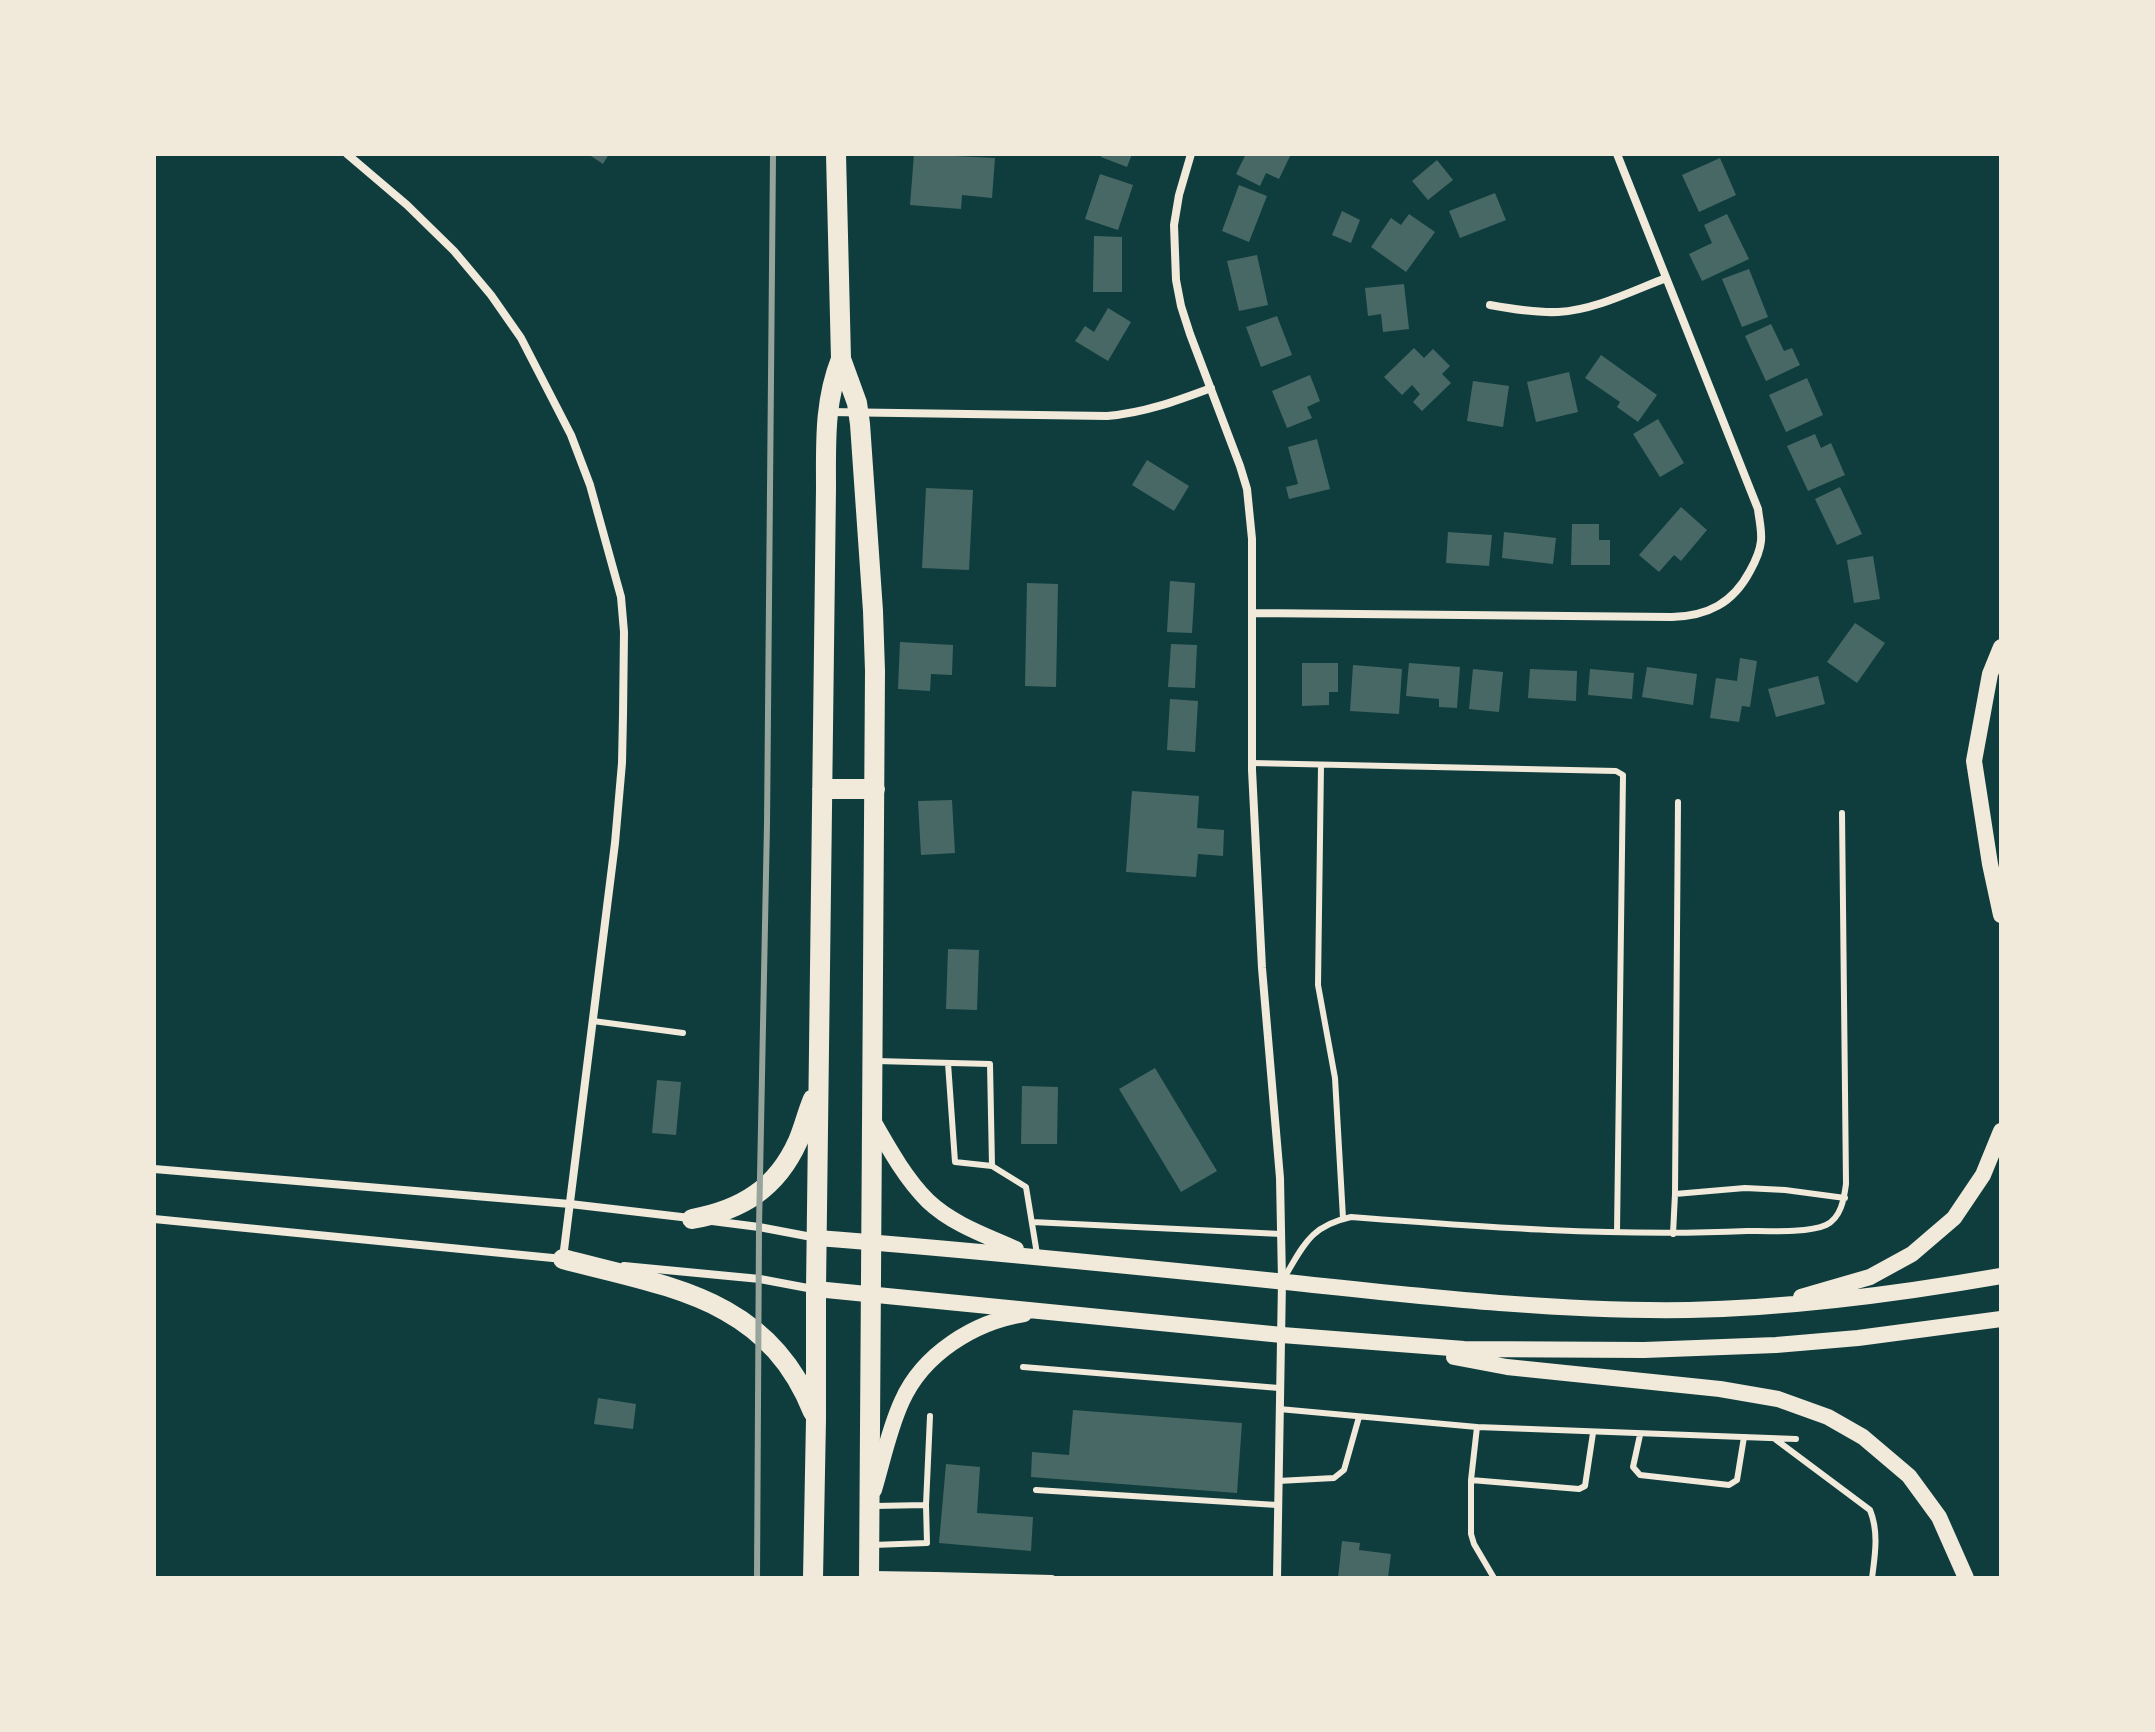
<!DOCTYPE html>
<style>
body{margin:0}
#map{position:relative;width:2155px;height:1732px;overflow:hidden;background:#0f3d3e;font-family:Cabin,sans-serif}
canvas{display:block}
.frame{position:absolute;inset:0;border:156px solid #f1e9da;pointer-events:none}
</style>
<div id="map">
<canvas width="2155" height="1732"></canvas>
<div class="frame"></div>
</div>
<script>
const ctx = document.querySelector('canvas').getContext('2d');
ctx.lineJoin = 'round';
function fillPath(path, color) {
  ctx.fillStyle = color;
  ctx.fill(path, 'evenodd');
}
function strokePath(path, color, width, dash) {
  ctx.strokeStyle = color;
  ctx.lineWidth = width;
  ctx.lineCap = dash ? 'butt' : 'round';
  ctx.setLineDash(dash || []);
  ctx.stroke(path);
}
fillPath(new Path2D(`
 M588,154H609L603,164Z
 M914,154L995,158L992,198L962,195L961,209L910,205Z
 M1102,154H1132L1127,167L1101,157Z
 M1246,154H1291L1279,179L1266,173L1260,186L1236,174Z
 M1720,158L1736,195L1699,212L1682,175Z
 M1437,160L1453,180L1428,200L1412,181Z
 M1100,174L1133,185L1118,230L1085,219Z
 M1239,185L1267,196L1249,242L1222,231Z
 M1495,193L1506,220L1460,238L1449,211Z
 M1342,211L1360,220L1351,243L1332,235Z
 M1409,214L1435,232L1406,272L1371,247L1391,218L1401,225Z
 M1727,214L1749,259L1702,281L1689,254L1712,243L1704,225Z
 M1094,236L1122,237V292H1093Z
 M1257,255L1268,305L1239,311L1227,261Z
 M1749,269L1768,317L1742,327L1722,279Z
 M1404,284L1409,329L1383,332L1381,314L1368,316L1365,288Z
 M1108,308L1131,322L1108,361L1075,341L1085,326L1094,332Z
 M1277,316L1292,355L1261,367L1246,327Z
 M1771,324L1784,351L1792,348L1800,365L1766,381L1745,336Z
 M1414,348L1424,358L1433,349L1450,366L1442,374L1451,383L1422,411L1413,402L1420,394L1412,385L1402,395L1384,377Z
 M1601,355L1657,395L1638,422L1617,407L1620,402L1585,378Z
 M1569,372L1578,412L1536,422L1527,382Z
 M1310,375L1320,401L1307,407L1312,418L1287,428L1272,391Z
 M1807,378L1823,415L1786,432L1769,395Z
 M1473,381L1509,386L1503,427L1467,421Z
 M1658,419L1684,463L1660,477L1633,434Z
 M1815,434L1821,448L1831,443L1845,475L1808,491L1787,446Z
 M1317,439L1330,489L1289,499L1286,487L1298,484L1288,447Z
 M1147,460L1189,486L1174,511L1132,485Z
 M1840,487L1862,534L1837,545L1815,499Z
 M926,488L973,490L969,570L922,568Z
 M1681,507L1707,530L1681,561L1674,555L1659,572L1639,555Z
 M1572,524H1599V540H1610V565H1571Z
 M1448,532L1492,535L1489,566L1446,563Z
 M1504,532L1556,538L1553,564L1502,558Z
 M1873,556L1880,599L1854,603L1847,560Z
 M1170,581L1195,583L1192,633L1167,632Z
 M1027,583L1058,584L1056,687L1025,686Z
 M1855,623L1885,643L1857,683L1827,662Z
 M900,642L953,645L952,675L931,674L930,691L898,689Z
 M1171,644L1197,645L1195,688L1168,687Z
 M1740,658L1757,661L1750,707L1742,706L1739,722L1710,718L1716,678L1737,681Z
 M1302,663H1338V692H1329V705L1302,706Z
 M1409,663L1460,667L1457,708L1439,707V699L1406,696Z
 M1353,665L1402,669L1399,714L1350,711Z
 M1647,667L1697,674L1693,705L1642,697Z
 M1473,669L1503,672L1499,712L1469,709Z
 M1530,669L1577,671L1576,701L1528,698Z
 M1590,669L1634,673L1632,699L1588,695Z
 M1818,676L1825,704L1776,717L1768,689Z
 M1170,699L1198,701L1195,752L1167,750Z
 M1132,791L1199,796L1197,828L1224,830L1223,856L1198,854L1196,877L1126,872Z
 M952,800L955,853L921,855L918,801Z
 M948,949L979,950L977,1010L946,1009Z
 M1155,1068L1217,1171L1181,1192L1119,1089Z
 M657,1080L681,1082L676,1135L652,1133Z
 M1022,1086L1058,1087L1057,1144H1021Z
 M598,1398L636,1404L633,1429L594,1424Z
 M1073,1410L1242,1423L1237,1493L1031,1477L1032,1452L1069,1455Z
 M946,1464L980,1467L977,1513L1033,1517L1031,1551L939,1543Z
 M1342,1541L1360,1543L1359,1550L1391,1554L1388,1578H1338Z`), '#486865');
strokePath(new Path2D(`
 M1252,763L1616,771L1623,775L1617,1232
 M1321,765L1318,985L1335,1078L1343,1218
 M593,1021L683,1033
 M876,1061L990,1064L992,1166L955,1162L948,1063
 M992,1166L1026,1187L1037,1254
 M1675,1194L1678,802
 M1032,1222L1281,1234
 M1673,1234L1675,1194L1745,1188L1785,1190L1845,1198
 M1284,1278C1304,1245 1310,1226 1351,1217C1482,1227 1615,1237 1747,1231C1766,1231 1809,1233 1826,1225C1841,1218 1844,1199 1846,1184L1842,813
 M1023,1367L1279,1388
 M1279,1409L1477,1427L1796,1439
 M1477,1427L1471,1480L1579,1489L1585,1486L1593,1433
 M1640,1435L1633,1467L1640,1475L1729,1485L1737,1480L1744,1437
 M1775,1439L1870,1510C1879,1532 1875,1555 1872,1578
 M1471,1480V1534L1474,1544L1494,1578
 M1278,1481L1334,1478L1344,1470L1359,1417
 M1036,1490L1277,1505
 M874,1506L926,1505
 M873,1545L927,1543L926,1505L930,1416
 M871,1574L936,1575
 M935,1578L936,1575L1052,1578`), '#f1e9da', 6);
strokePath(new Path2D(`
 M347,154L407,205L454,251L491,295L521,338L571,435L590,485L621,597L624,632L623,715L622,763L615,843L563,1258
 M1191,154L1179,195L1174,225L1176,280L1181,306L1190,334L1240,466L1247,489L1252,539V770L1262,968L1280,1178L1282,1281L1277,1578
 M1490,305C1512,309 1535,313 1558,312C1595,310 1632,291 1666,278
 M828,412L1107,416C1144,413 1176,401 1211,388
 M1253,613L1672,617C1708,616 1733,603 1750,571C1755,562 1760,551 1761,541C1762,530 1759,519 1758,509L1617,154
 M154,1169L570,1204L690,1218
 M154,1219L563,1259
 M712,1221L759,1227L817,1238
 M624,1266L760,1279L813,1289`), '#f1e9da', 8);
strokePath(new Path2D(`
 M2001,647L1990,674L1974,761L1990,864L2001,915
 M872,1119C888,1147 905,1178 928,1201C952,1224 987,1236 1016,1249
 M817,1238C974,1250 1130,1266 1286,1282C1420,1296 1554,1312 1689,1310C1794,1308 1898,1294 2001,1276
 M816,1289L1282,1335L1464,1349L1644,1350L1776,1345L1858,1338L2001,1319
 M1801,1297L1870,1277L1912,1254L1954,1218L1983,1175L2001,1131
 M1454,1357L1507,1367L1720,1389L1778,1399L1828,1417L1863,1437L1909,1476L1939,1517L1966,1578
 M874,1490C883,1460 889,1429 902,1401C923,1354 974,1322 1024,1314`), '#f1e9da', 16);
strokePath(new Path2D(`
 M836,154L841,359L857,403L860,424L873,611L875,671L869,1578
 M822,789H875
 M692,1219C742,1210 777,1188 798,1141C804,1127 807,1113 813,1099
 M563,1259C668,1287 767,1297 813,1412
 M813,1578L816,1419V1289L826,488C826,443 824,402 841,359`), '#f1e9da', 20);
strokePath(new Path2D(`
 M757,1578L759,1227L767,824L773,154`), '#97a49c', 6);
</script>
